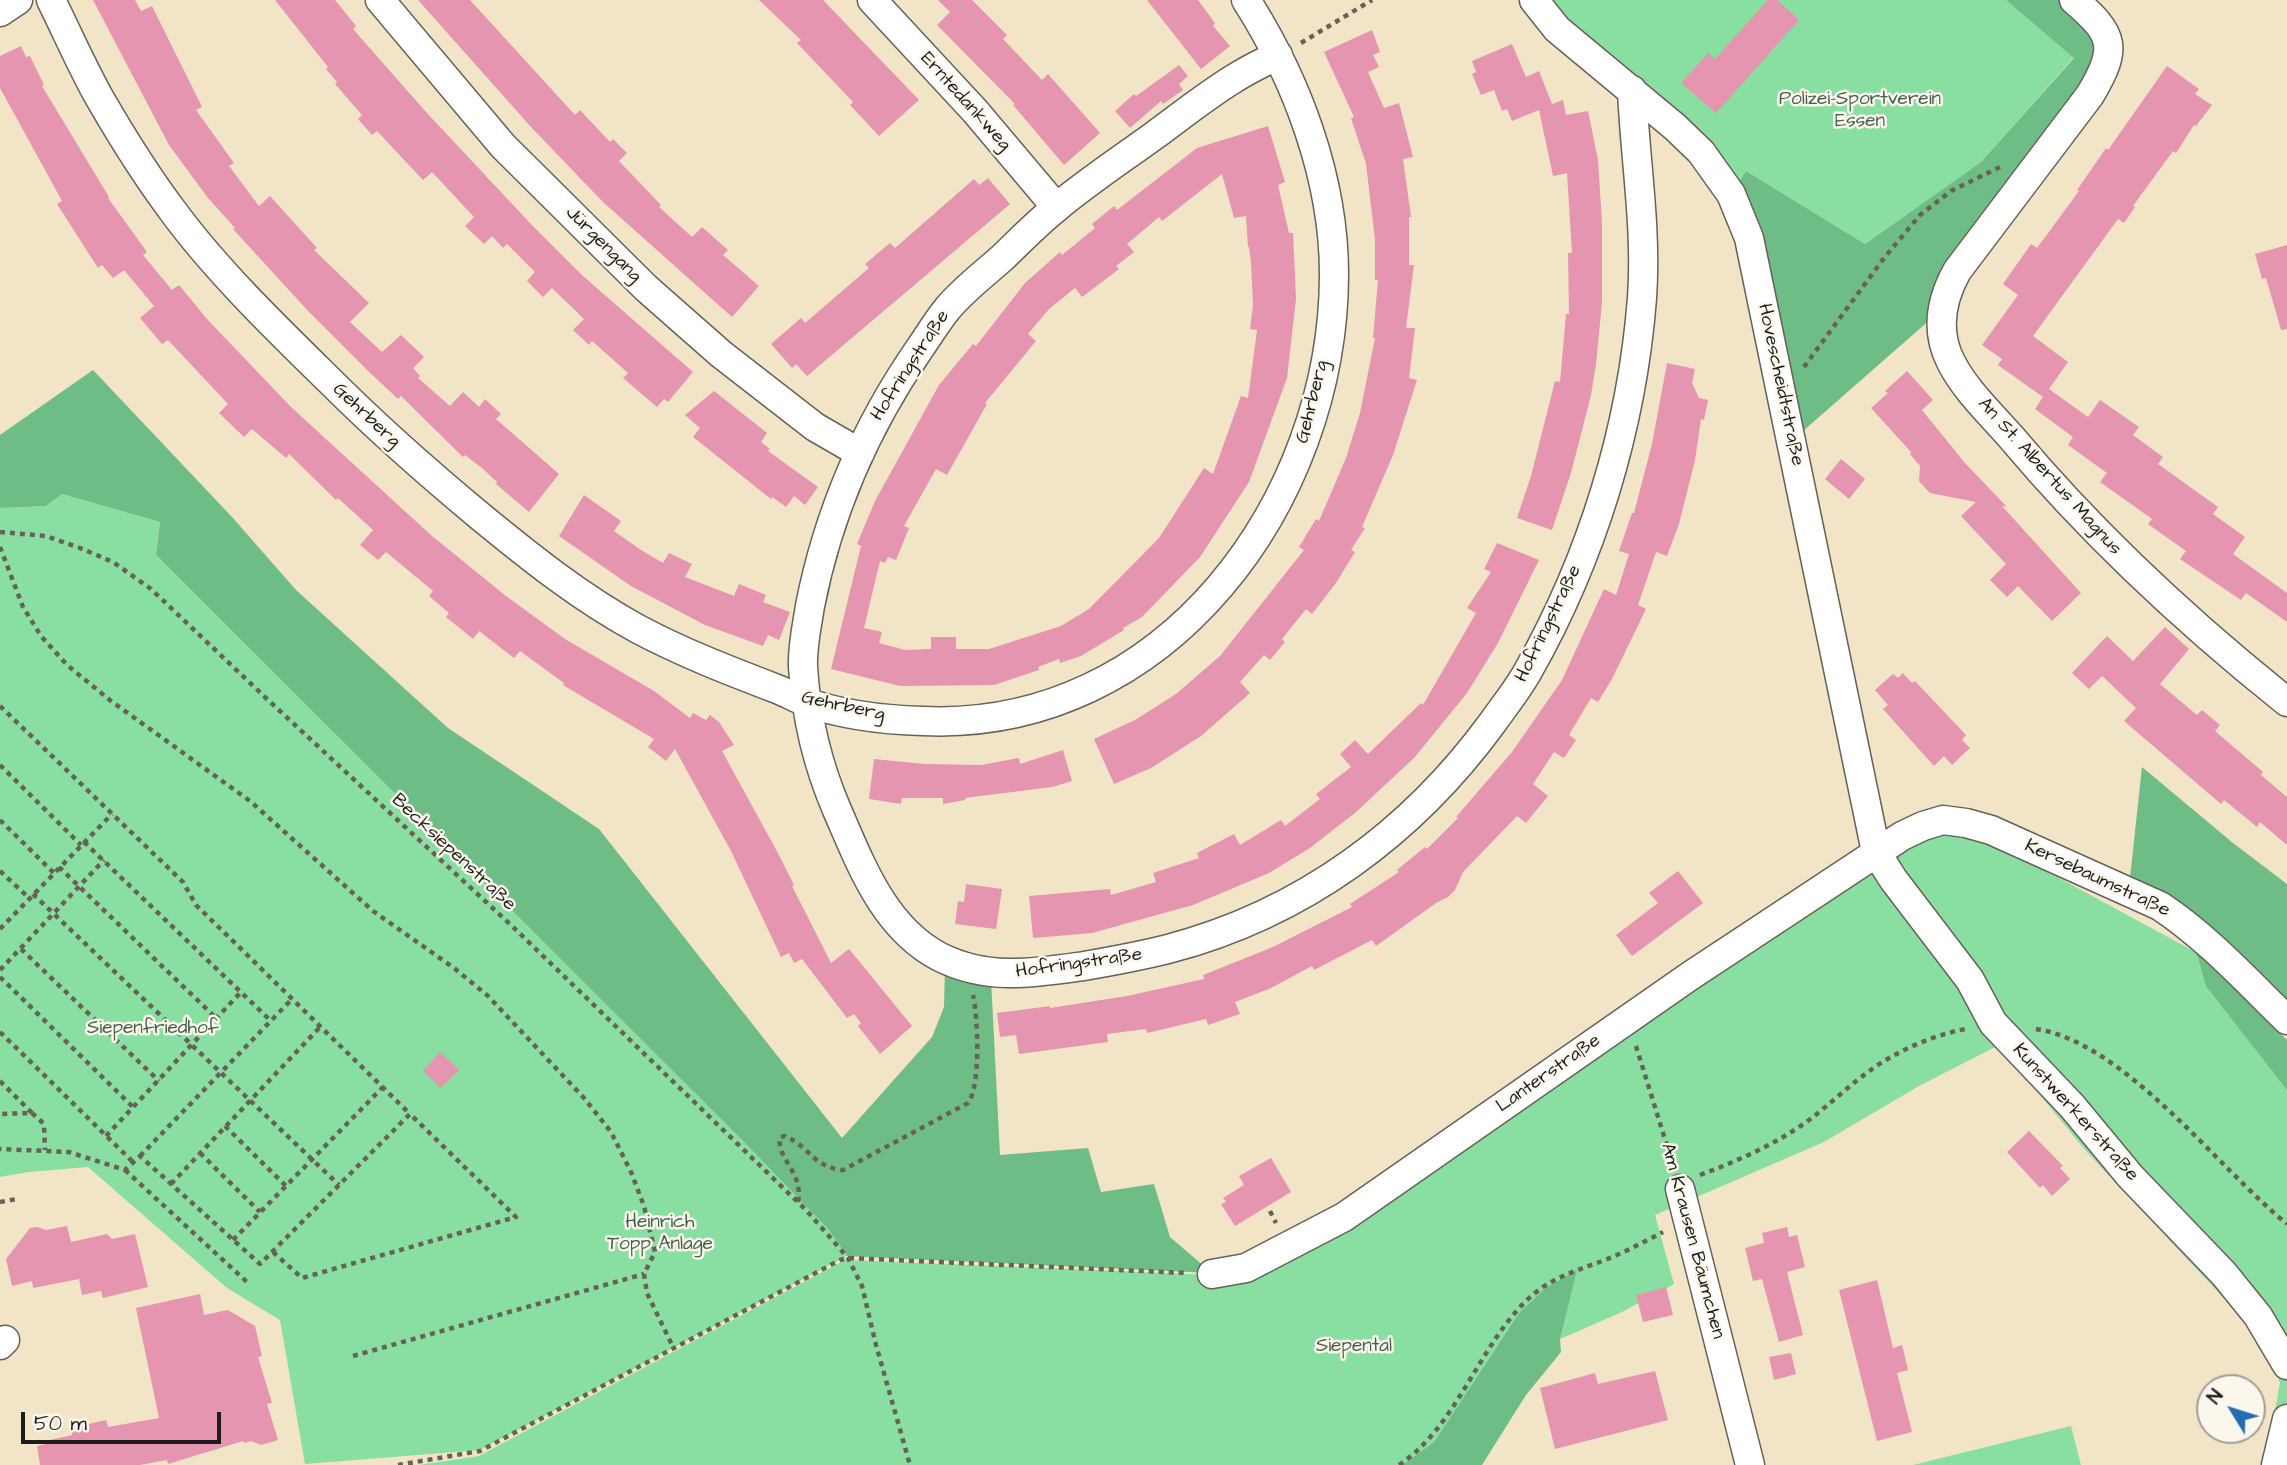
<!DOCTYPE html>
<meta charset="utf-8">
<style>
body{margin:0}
#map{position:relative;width:2287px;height:1465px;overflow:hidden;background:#f2e4c7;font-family:"Architects Daughter",sans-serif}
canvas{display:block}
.north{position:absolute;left:2196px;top:1374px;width:70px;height:70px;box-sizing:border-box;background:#fbf7ec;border:2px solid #a29f99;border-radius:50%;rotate:308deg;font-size:19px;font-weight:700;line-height:28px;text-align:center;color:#1c1c1c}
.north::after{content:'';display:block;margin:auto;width:24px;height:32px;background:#1f6fb2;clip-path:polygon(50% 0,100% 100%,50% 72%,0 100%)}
.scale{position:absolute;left:21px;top:1412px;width:200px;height:32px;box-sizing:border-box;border:4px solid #1c1c1c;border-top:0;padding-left:9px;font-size:21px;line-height:24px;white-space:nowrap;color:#1c1c1c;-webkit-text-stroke:5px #fbf7ec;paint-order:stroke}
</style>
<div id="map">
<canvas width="2287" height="1465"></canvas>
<div class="north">N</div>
<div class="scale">50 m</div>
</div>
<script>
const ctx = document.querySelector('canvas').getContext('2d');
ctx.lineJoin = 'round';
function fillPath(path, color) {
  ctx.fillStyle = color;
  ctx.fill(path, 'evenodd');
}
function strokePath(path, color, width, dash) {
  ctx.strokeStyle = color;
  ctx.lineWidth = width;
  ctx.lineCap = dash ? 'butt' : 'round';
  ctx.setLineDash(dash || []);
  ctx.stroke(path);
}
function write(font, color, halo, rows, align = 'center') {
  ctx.font = font + ' "Architects Daughter",sans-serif';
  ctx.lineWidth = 5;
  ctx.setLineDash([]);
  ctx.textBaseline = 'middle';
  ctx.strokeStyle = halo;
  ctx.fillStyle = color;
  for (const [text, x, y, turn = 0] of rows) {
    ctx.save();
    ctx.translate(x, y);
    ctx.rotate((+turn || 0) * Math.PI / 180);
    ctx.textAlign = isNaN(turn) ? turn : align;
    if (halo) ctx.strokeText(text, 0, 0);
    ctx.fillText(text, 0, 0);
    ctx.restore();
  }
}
fillPath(new Path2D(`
 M1540,0H2006L2074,57L1981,162L1865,244L1746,171L1733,191Z
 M62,494L160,522L156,555L747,1145L828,1229L847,1256L480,1450L305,1464L280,1320L227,1288L88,1167L29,1172L0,1177V508L46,506Z
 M1925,827L1987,839L2201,955L2287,1040V1465H2265L2280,1383L2269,1351L2235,1310L2086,1151L1999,1045L1919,1086L1824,1142L1655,1215L1674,1284L1622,1312L1560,1339L1576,1271L1519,1313L1434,1442L1402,1465H419L479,1456L845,1260L1213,1275L1247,1269Z
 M2071,1426L2081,1465H1913Z`), '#89dea1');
fillPath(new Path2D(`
 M2006,0H2069L2101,27V67L1940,311L1795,438L1733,191L1746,171L1865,244L1981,162L2074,58Z
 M93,370L232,517L296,590L448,728L599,829L842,1138L932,1037L944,1007L945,967L991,979L1000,1155L1088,1148L1101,1192L1154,1184L1170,1237L1212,1273L847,1256L828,1229L747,1145L156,555L160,522L62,494L46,506L0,508V435Z
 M2142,767L2233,843L2287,884V1007L2130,878Z
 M2197,954L2287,1040V1090L2206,986Z
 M1577,1270L1560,1339L1561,1352L1526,1395L1482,1465H1402L1434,1442L1519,1313L1546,1288Z`), '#6ebd87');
fillPath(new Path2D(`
 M93,0H135L141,11L152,6L202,107L196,110L234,163L229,166L259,206L270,196L317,248L314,250L369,303L350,322L382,352L401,335L424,357L413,368L420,376L418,378L450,406L463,392L479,407L485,399L501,414L496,419L559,474L529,512L496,484L497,482L482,468L465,455L463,457L401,396L398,399L366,369L309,312L233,229L235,228L208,198L169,145Z
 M275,0H335L356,26L353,29L426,112L529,222L583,276L693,372L668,402L664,399L657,407L623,378L628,373L592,341L589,345L573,330L584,319L552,288L543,297L527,281L535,272L507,244L503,248L492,236L484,244L465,226L474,217L432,172L423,180L377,131L372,135L358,119L362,115L335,84L337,82L326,69L328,67Z
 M418,0H470L575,115L580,110L610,142L613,139L627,153L619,161L661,205L659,207L692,237L702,227L728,250L723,255L759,286L732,317L603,202L531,127Z
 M759,0H823L919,100L879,136L850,105L853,102L797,43L801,40Z
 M938,0H972L1007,35L1003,39L1042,80L1048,74L1100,133L1064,165L1013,105L1015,104L937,25L950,12Z
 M1147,0H1198L1215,23L1213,26L1230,46L1201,69Z
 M1768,0H1777L1799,20L1716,113L1681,83L1708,53L1715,59Z
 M1372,30L1380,52L1373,55L1379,67L1368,72L1384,108L1399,103L1413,157L1403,159L1411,217H1409V265H1414L1406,328H1415L1409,378L1417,380L1393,455L1362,527L1365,528L1351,550L1355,552L1336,583L1312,614L1306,609L1282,639L1285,642L1270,660L1264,655L1240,682L1250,693L1201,736L1151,768L1114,784L1094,739L1135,720L1176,694L1220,656L1304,550L1299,547L1316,519L1319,521L1346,458L1360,413L1375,338H1373L1378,280H1375V239L1366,164L1351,118L1354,117L1324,52Z
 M1512,44L1526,77L1539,71L1552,104L1563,100L1566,115L1588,111L1598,160L1602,223V302L1596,364L1591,395L1571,473L1552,530L1517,518L1531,476L1555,381L1560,382L1566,314H1569L1568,253H1572L1567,173L1553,176L1539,110L1512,121L1507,109L1502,111L1494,90L1481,95L1472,74L1476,72L1472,61Z
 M21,46L26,57L30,56L44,85L42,86L109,197L108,198L147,252L143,255L172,290L179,285L207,319L291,407L432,536L506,596L565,639L654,691L690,718L693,713L706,720L710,715L719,722L734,745L722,751L779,855L794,885L792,886L831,963L849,949L912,1026L880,1054L858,1026L861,1023L854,1014L847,1018L802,959L794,963L789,953L781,957L731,851L675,749L666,761L648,747L654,739L563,685L564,683L520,651L514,658L479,631L473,639L446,617L449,613L429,596L433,591L386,552L378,560L360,545L373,530L338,498L336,500L289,454L286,458L252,429L244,437L219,413L228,404L168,340L162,344L140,318L154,306L124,270L113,278L102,265L98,268L57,204L62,201L0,88V56Z
 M1179,65L1188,76L1179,84L1183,90L1163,104L1161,101L1130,128L1115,111L1134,94L1136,96Z
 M2167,66L2199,89L2195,94L2212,105L2196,126L2194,125L2176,153L2173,151L2133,206L2135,207L2124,223L2118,219L2033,336L2068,362L2049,389L2088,417L2100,400L2139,427L2133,435L2163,457L2158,464L2218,507L2213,514L2245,537L2233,554L2287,593V622L2246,593L2241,600L2180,559L2186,551L2148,524L2152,519L2100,482L2107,473L2068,445L2073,437L2035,409L2043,397L1998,365L2002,359L1982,345L2018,295L2003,284L2031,244L2037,248L2079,191L2077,190L2106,148L2108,150Z
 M1268,126L1285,182L1278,185L1289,233H1293L1296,299L1287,378L1249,482L1200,557L1142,617L1123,628L1124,630L1081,656L1060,663L1059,659L1038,667L1039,670L994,685L900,686L831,669L861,546L857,544L875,501L939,385L973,344L976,346L1025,283L1060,252L1062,255L1095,228L1092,224L1114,206L1117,210L1197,148ZM1222,174L1234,218L1246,216L1248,247H1249L1251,263L1253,305L1250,329L1257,330L1248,398L1241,396L1213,474L1204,468L1159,538L1089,609L1061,626L989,649H956V637H931V649L905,650L879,643L882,632L864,628L880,561L885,563L888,557L896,560L909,528L904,526L936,469L947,475L987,404L985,403L1036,341L1028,334L1049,309L1075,288L1082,297L1119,269L1116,266L1134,252L1127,244L1159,217L1162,221Z
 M988,178L1010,204L807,376L796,364L792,368L771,344L801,318L805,323L869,268L865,264L890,243L895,248L974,179L979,185Z
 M2287,245V329L2281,330L2266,278L2262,279L2255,254Z
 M1667,363L1695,369L1692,383L1699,398L1708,400L1704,420L1701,419L1695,460L1679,524L1667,556L1656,552L1638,605L1646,609L1612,679L1598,702L1591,698L1569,735L1576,740L1564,758L1554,752L1533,784L1548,796L1526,823L1517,816L1463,872L1455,890L1448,897L1436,903L1376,946L1372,940L1314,970L1312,966L1271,988L1235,1002L1240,1014L1208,1025L1206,1019L1147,1033L1146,1029L1107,1034L1108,1042L1019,1054L1016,1035L1000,1037L997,1013L1050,1006V1008L1127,996L1204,979L1203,975L1273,947L1352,907L1350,904L1399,872L1397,870L1425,847L1427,849L1458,818L1456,817L1512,752L1562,680L1604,589L1616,595L1629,554L1619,551L1632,513H1634L1652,444Z
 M1907,371L1933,400L1922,410L1965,463L2007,507L2002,506L2081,593L2052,621L2018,586L2007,597L1990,580L2006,564L1961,516L1976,502L1930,493L1919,481L1920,466L1910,454L1911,452L1871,408L1888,393L1885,391Z
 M714,391L767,433L761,442L770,449L768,451L818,487L805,505L794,496L786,507L772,497L771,499L693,437L700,428L685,415Z
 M1841,459L1865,479L1849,499L1825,479Z
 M584,495L621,521L614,531L641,550L663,563L669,553L692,564L685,577L734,596L739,584L766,595L763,602L790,612L779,640L768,635L763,646L705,625L631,586L559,536Z
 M1497,543L1539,560L1498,643L1467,693L1414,758L1356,812L1310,848L1269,873L1193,905L1092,933L1033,938L1029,896L1110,889L1111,895L1156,882L1153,873L1199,858L1197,853L1234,834L1240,845L1281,820L1285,826L1320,799L1316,794L1351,767L1340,754L1355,740L1368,754L1421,703L1423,705L1476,613L1467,608L1491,572L1484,569Z
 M2165,627L2189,649L2160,684L2197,715L2202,710L2220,725L2215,731L2263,772L2261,775L2287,797V845L2260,822L2257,827L2224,800L2221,804L2124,721L2136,708L2102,676L2089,689L2072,673L2107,636L2133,661Z
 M1903,673L1912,683L1915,681L1966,735L1962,740L1970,748L1952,765L1944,756L1934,766L1883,709L1888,705L1875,690L1893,674L1898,678Z
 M1063,750L1072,781L1052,787L965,798V800L943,804V798H902L901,804L869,799L874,759L925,764L981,765L1019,758L1020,764Z
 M1678,871L1703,903L1632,956L1616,935L1658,903L1649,893Z
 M966,884L1002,889L996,929L955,924L958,901L964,902Z
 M440,1052L459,1070L441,1088L423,1071Z
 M2029,1131L2063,1166L2060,1168L2070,1179L2052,1196L2043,1185L2040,1188L2007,1152Z
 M1271,1158L1291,1192L1235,1226L1221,1204L1226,1202L1223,1198L1244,1185L1239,1176Z
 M67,1226L71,1242L107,1234L112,1239L135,1234L148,1287L103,1298L101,1291L82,1295L79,1279L33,1288L32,1281L12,1286L6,1259L30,1228L37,1227L46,1230Z
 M1787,1227L1789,1237L1797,1235L1805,1267L1787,1272L1803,1335L1779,1342L1762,1279L1753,1281L1745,1248L1764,1243L1762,1233Z
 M1877,1280L1893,1348L1902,1345L1908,1370L1897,1373L1912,1432L1877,1441L1839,1290Z
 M1666,1287L1673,1315L1643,1322L1636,1295Z
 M200,1294L204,1315L228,1310L255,1326L262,1356L258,1357L272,1403L267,1404L278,1440L261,1445L251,1441L244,1443L243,1441L168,1464L167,1460L140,1465H40L37,1446L50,1443V1440L72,1435L71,1428L106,1420L108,1427L159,1418L136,1308Z
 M1791,1353L1796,1374L1774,1380L1769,1357Z
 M1655,1371L1668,1420L1555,1449L1540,1388L1595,1373L1598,1384Z`), '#e595b0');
const minor = new Path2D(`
 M51,0C67,32 81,65 99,97C122,137 147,177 175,214C218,272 277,329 329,380C377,428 428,473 481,517C531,558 581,598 638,629C683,653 730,671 777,689C787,693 796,698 806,702C842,715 885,720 923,721C1166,732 1334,501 1334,274C1334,178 1297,80 1246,0
 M380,0L503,146L646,288L721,354L815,427L860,453
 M872,0L975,111L1056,207
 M1534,0L1557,29L1675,127L1701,152L1731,194L1749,238L1876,852L1893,879L1970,980L1993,1023L2072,1106L2130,1176L2224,1274L2258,1316L2287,1365
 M2074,0C2115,35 2118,48 2090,95L1957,271C1941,300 1935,331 1951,362C1965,390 1991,414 2011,437C2093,535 2187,622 2287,702
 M0,12L18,0
 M1278,55C1264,62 1249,69 1235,78C1207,95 1181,116 1155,135C1122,159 1087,182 1056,208C1037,223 1020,241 1002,258C984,274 963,290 948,308C938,320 929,335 920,348C866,426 828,514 810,606C807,626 802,647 803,667C806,715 818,766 837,810C861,865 884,928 940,957C988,981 1034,973 1084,966C1113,961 1140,956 1168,949C1302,914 1412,833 1493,722C1505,705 1518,689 1528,671C1592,558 1632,428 1642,298C1647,228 1635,160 1632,90
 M1680,1189L1750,1465
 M1212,1274L1246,1268L1344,1217L1690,976L1902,836L1923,826L1943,820L1966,823L1991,830L2160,906C2208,938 2246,980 2287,1020
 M0,1345L5,1340
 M2276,1465L2287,1419`);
strokePath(minor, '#676258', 31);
strokePath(new Path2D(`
 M1301,43L1372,0
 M1804,367L1884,258L1920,215L1951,191L2000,167
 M0,532L46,536L80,548L113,562L151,589L267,699L512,926L807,1211L848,1258L862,1286L876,1345L910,1465
 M0,547L23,607L41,636L67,665L111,701L250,801L373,911L454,968L488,996L584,1098L611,1132L631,1172L644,1206L655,1252L644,1274L647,1293L674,1349
 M0,706L183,882L196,905L410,1114L260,1264L140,1156L125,1170L69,1152L0,1149
 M0,765L81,845
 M0,820L54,873
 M84,842L271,1021
 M59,867L216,1018
 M0,871L29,898
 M33,894L339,1185
 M0,929L112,814
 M21,949L159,1081
 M0,970L104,860
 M0,977L134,1108
 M2036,1029C2124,1042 2218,1168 2287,1224
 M0,1032L134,1163
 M1636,1046L1673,1165
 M0,1081L32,1113L0,1114
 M32,1113L44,1124L45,1150
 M225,1126L286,1186
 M106,1136L241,992
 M200,1153L260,1212
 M140,1156L292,999
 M125,1170L247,1282
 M1700,1175C1737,1161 1772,1146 1805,1123C1827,1107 1846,1088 1868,1072C1896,1051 1931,1036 1965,1029
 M171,1184L321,1026
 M0,1202L17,1199
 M798,1202C804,1172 776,1159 780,1137L785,1136C810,1147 813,1167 843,1170L968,1103C981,1086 978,1018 973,995
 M1270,1211L1276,1223
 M233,1240L383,1087
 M273,1252L302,1278L516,1217L410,1114
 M353,1356L644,1274
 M398,1465L480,1451L840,1260L848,1258L1187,1273
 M1399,1465C1456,1427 1478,1348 1526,1301C1549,1278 1576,1271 1605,1260C1625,1252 1644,1242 1663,1232`), '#676258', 4.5, [5, 5]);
strokePath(minor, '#fff', 28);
write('19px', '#42604b', '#fbf7ec', [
 ["Polizei-Sportverein",1860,100],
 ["Essen",1860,122],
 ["Siepenfriedhof",153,1029],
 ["Heinrich",660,1223],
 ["Topp Anlage",660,1245],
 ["Siepental",1354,1347]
]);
write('19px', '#1c1c1c', '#fbf7ec', [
 ["Erntedankweg",965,102,48],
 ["Jürgengang",603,245,45],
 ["Hofringstraße",911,366,-57],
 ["Hovescheidtstraße",1780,385,78],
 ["Gehrberg",1313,402,-76],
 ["Gehrberg",366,416,43],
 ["An St. Albertus Magnus",2049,477,48],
 ["Hofringstraße",1549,624,-64],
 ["Gehrberg",843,707,12],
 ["Becksiepenstraße",453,853,43],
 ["Kersebaumstraße",2097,879,25],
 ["Hofringstraße",1079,964,-8],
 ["Lanterstraße",1549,1074,-35],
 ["Kunstwerkerstraße",2075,1113,48],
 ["Am Krausen Bäumchen",1692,1241,75]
]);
</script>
